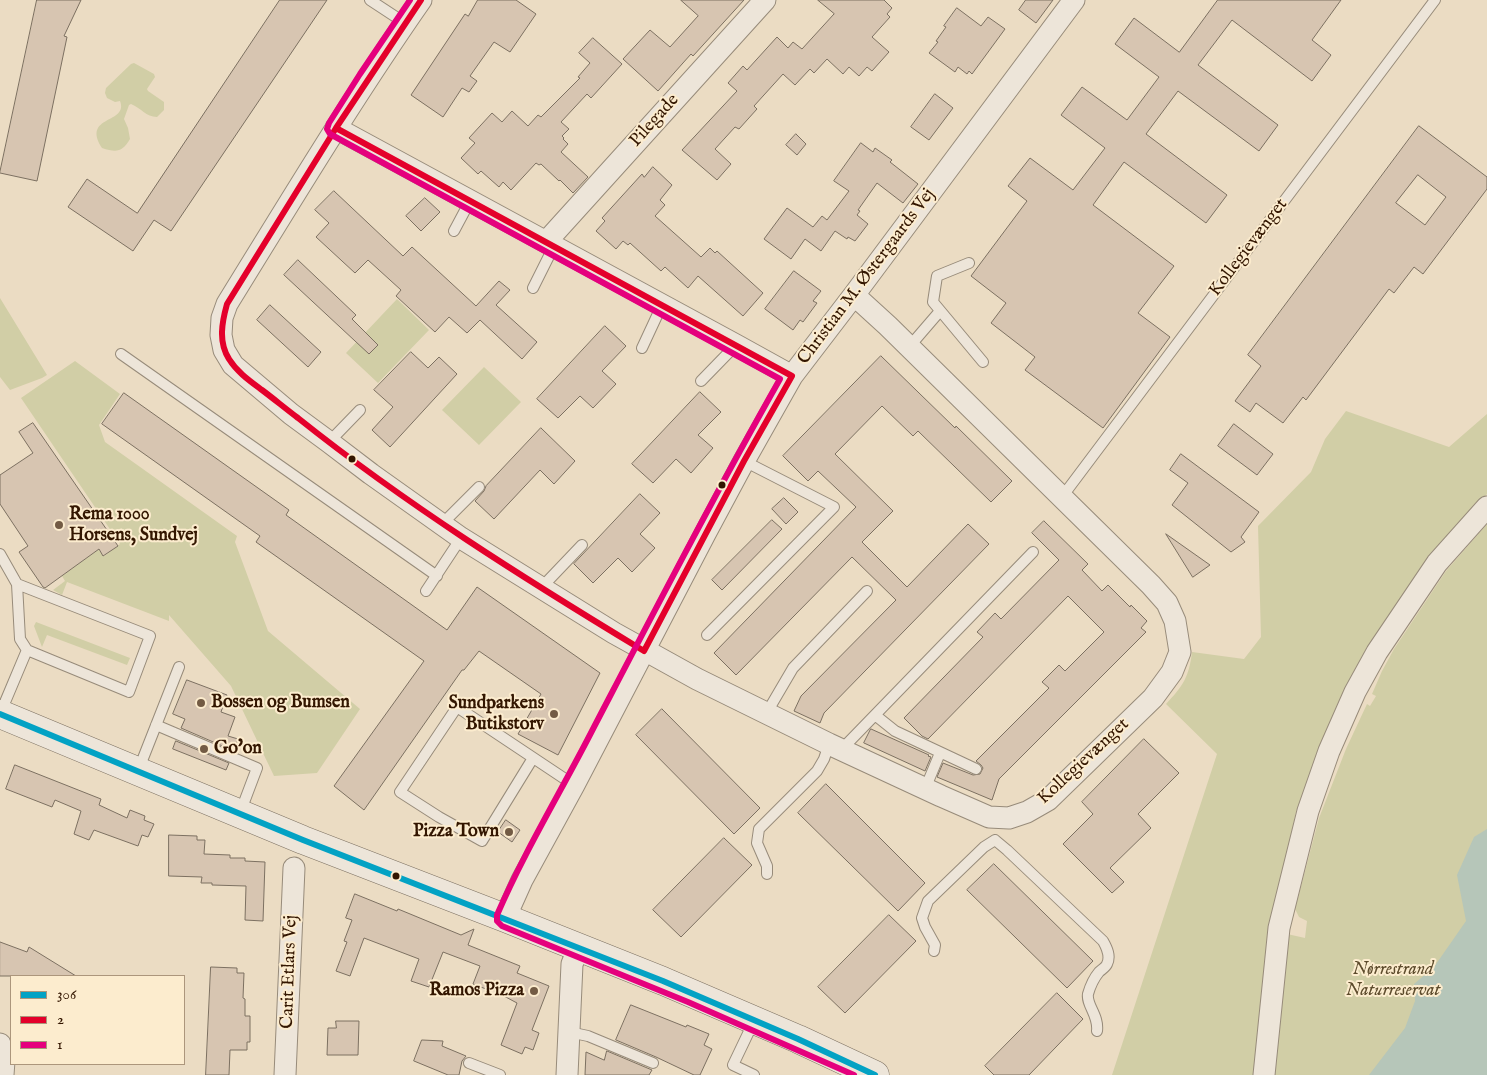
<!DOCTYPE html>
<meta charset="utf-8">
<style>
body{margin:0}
#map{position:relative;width:1487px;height:1075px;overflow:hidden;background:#ebdcc3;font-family:"IM FELL English",serif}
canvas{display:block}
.legend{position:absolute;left:10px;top:975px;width:175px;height:90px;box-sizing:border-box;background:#fcecce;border:1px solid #ac967c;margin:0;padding:6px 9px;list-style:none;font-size:15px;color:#331600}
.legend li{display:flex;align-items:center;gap:10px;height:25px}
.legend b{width:25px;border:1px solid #ac967c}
</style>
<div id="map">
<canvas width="1487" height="1075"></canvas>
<ul class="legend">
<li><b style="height:6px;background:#03a2c4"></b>306</li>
<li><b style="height:6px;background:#e4002b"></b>2</li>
<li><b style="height:6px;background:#e5007d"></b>1</li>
</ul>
</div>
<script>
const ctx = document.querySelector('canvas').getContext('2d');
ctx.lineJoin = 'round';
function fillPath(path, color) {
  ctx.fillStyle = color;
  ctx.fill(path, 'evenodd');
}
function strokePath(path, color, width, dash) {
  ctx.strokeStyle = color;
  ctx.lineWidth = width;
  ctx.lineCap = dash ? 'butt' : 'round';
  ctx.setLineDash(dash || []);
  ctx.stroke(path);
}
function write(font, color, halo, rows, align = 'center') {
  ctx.font = font + ' "IM FELL English",serif';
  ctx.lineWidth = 4;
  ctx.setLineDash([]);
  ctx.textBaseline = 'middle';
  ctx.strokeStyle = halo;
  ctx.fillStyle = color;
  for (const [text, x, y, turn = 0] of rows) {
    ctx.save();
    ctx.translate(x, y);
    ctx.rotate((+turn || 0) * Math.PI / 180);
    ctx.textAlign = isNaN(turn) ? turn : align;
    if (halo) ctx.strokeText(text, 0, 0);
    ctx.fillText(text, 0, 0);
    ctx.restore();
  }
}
fillPath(new Path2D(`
 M134,63L154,74L155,77L147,89L148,91L164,102V110L157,117C146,117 141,108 131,104L129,105L124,119L128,128L130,139C122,152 117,153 102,148C81,115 129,124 120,101L115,102L107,98L105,93L106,88L131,64Z
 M0,298L47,375L42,378L10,390L0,377Z
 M397,299L429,330L378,383L346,353Z
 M75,361L120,394L99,425L105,442L237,536L235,542L268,631L360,709L317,773L274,776L231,686L169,615V621L67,582L62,595L53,590L65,581L62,576L99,549L104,556L120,544L21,398Z
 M484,367L521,402L479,445L442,410Z
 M1346,411L1449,447L1487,414V494L1429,560L1366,649L1319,749L1296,812L1269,930L1305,938L1307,921L1299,917L1295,909L1319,818L1346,749L1367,704L1370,706L1376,696L1372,694L1382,671L1394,649L1446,571L1487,524V1075H1112L1217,754L1166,704C1183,686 1189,677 1192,652L1244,659L1261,637L1258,526L1311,472L1325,439Z
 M36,622L130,658L127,665L47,635L42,647L34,626Z`), '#d1cea6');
fillPath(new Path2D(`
 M1487,829V1075H1369L1405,1028L1415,1001L1414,984L1434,967L1466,921L1457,875L1474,837Z`), '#b6c6b9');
const building = new Path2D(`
 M37,0H81L64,36L67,37L37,181L0,173Z
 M280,0H327L171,231L154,220L133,251L68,207L87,179L137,213Z
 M478,0H516L536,14L510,52L494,42L470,76L477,81L469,92L462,88L443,117L411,95L465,14L468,16Z
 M681,0H744L693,56L691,54L658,91L623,59L650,30L670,47L698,16Z
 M818,0H884L892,8L887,14L890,17L872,37L889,52L872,71L867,67L859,76L849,67L843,74L827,59L814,73L810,69L795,85L783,74L754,106L757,109L739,129L735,127L715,149L731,164L717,180L682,150L737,91L728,83L743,66L747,70L777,37L788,48L793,42L802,49L834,14Z
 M1026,0H1053L1036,23L1019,10Z
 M1218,0H1341L1312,40L1331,55L1312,81L1232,20L1198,65L1278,125L1259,151L1178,91L1146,134L1227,195L1206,223L1124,162L1093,205L1174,266L1138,313L1170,337L1103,428L1025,370L1035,357L991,323L1006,303L971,276L1027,201L1008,186L1030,158L1073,190L1105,148L1061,115L1082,87L1127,120L1159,77L1115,44L1134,18L1179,52Z
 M957,8L981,26L988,17L1005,29L972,74L969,71L967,74L958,67L955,72L929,53L938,42L936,41L946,27L944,26Z
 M593,38L622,64L591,98L587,94L561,122L569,129L562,136L564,138L563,139L568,144L561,152L588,177L573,193L560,180L559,181L541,164L539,165L536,163L511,190L503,182L499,187L481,171L478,174L461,158L475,143L469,138L492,113L502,122L512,111L528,126L538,115L541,117L580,78L578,77L590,63L579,53Z
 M935,94L953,108L929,140L911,127Z
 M1419,126L1487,177V189L1423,274L1414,267L1394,293L1389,289L1306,400L1303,397L1283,423L1256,403L1250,412L1235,401L1261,366L1248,355ZM1418,175L1446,197L1425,225L1396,203Z
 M796,134L806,144L797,155L786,145Z
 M861,143L873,152L875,148L892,160L890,162L918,184L903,203L877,183L858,210L860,211L857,215L868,224L855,241L848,237L847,239L835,231L821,251L805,239L791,259L764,239L787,208L813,227L822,216L827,220L849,191L834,181Z
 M653,167L672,185L660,200L665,205L655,216L701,257L710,248L715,253L717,251L763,293L743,316L698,276L688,288L665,267L661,271L630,243L628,245L623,241L616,249L596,231L605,221L602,218L642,174L644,177Z
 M334,191L403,256L412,247L476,306L499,281L510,290L496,305L537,342L522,359L480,320L467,333L449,317L435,332L396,296L401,290L368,260L355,273L316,237L329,223L315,210Z
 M425,198L440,212L421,231L406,216Z
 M298,260L356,315L352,319L378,345L369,354L284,275Z
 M794,271L821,291L813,301L817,303L803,322L800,320L793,330L765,309Z
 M270,305L321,352L308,367L257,320Z
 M605,326L626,346L602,371L616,384L593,408L580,396L558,418L537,399Z
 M411,352L428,368L439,357L457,374L390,447L372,430L393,407L374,390Z
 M881,356L955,428L956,426L1012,481L991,502L918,431L913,436L882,406L835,454L893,511L862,542L907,587L968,524L989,544L824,713L820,723L794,711L801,696L896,600L852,557L736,675L714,653L856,507L818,471L808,481L783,456Z
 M700,392L721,412L698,435L713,448L691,473L676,459L653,483L632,464Z
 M124,393L289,510L286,515L447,630L477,587L600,673L558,755L518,734L541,694L479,651L464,670H462L364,810L334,786L424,661L256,542L260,536L102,424Z
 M33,423L118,546L103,556L99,549L45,588L43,587L19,552L28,546L0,504V475L33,453L19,432Z
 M1234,424L1273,454L1257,475L1218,446Z
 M541,428L575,461L554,484L540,470L494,519L475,501L484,491L486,486Z
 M1181,454L1259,512L1241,537L1245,542L1231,552L1172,505L1188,483L1170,470Z
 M640,494L660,513L640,534L655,548L632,572L618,558L593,583L574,564Z
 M784,498L798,512L786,524L772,509Z
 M772,520L782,529L722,590L712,580Z
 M1044,521L1088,564L1082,570L1102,591L1108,585L1130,607L1131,605L1147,621L1141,628L1146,632L999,779L992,800L937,777L943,763L973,775L980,774L983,768L981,765L976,761L1049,688L1042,682L1059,665L1065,671L1104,632L1068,596L928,739L922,736L904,718L983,637L977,632L995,613L1001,619L1059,560L1032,533Z
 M1166,534L1210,565L1193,577Z
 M187,680L227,695L221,712L235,717L228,736L238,739L234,751L181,728L185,719L173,714Z
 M662,709L760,808L734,834L636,735Z
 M871,729L929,755L928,756L931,757L925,771L864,743Z
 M1144,739L1179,773L1138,814L1151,828L1110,868L1124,882L1112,893L1063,844L1093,814L1082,802Z
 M176,741L229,763L226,770L173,749Z
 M15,765L101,799L99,805L127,818L130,810L145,816L144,820L154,824L148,837L142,835L138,846L94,830L89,840L74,834L81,811L55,800L52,807L6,789Z
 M826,784L925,883L898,911L798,813Z
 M506,820L520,830L512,842L498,832Z
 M169,835L197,836V840H205L204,854L230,855V858H245V861L265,862L263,921L245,920L246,886L212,885V883H201L202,877L169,876Z
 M724,838L752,865L681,937L653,910Z
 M994,864L1093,961L1067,988L967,890Z
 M355,894L397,911L398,909L461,935L474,929L468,945L520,966L517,973L549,986L532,1030L539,1033L533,1050L525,1047L522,1054L501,1045L517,1003L487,987L486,989L473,984L480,966L443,952L429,987L411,981L419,959L364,938L350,976L336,971L347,942L344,941L352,920L346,918Z
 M889,915L916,941L845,1013L818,987Z
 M0,942L27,952L29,947L76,976H0Z
 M211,967L237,968V973H244L243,998L245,999V1016H250V1042H247V1050H230L229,1075H206Z
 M1057,993L1083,1019L1029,1075H994L985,1066Z
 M631,1005L686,1027L687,1025L709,1034L704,1045L712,1049L700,1075H694L656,1057L616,1040Z
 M336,1021H359L358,1055H327L328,1028H336Z
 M422,1040L443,1041L442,1046L466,1056L462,1061L459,1075H448L414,1061Z
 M607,1051L652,1070L649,1075H585L586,1052L604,1060Z`);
fillPath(building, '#d7c5b1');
strokePath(building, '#7c7061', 1);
const service = new Path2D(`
 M370,0L405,23
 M454,231L470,201
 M969,263L937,276L933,302L983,362
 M533,288L554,246
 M909,347L940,311
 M642,348L662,305
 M121,354L437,576
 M701,381L736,345
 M329,442L360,410
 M1062,497L1435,0
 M442,524L479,487
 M0,554L17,584L20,639L27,650L0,714
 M17,584L150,636L129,692L27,650
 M541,588L582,545
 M426,591L461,538
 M707,635L834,507L744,461
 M766,714L793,668L867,591
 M875,715L895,731L976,769
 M156,725L257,768L240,813
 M841,750L1033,552
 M533,758L482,841L439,817L400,792L457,707L574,785
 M138,771L179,667
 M925,789L940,753
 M995,840L1007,850L1103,941C1107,948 1111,956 1107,964C1106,967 1101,970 1099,972C1094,978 1090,987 1088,994C1086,1005 1099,1015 1097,1031
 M767,874V866L757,843L759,829L817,771L824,759L829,744
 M934,951L935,945L925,927L922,918L928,901L984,847L995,840
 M569,1032L588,1036L653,1063
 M469,1063L500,1075
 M754,1075L733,1065L754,1021`);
const minor = new Path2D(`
 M421,0C352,99 290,202 227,304L222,318L221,335L224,350L233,365L291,414L329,442L371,474L461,538L614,633L697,679L829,744L941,796L989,817L1009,818L1027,812L1048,800L1153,698L1172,672L1180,652L1175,621L1167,603L1151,585L888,326L854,295
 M336,128L736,345L792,376
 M546,242L765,0
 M505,918L522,880L574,785L705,534L744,461L792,376L854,295L1074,0
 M0,1044L4,1061L3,1075
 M285,1075L294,868
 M567,1075L572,964L579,947
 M1264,1075L1279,928L1308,811L1329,751L1355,692L1377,652L1437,563L1487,507`);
const secondary = new Path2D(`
 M0,714L303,840L505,918L663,981L798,1039L875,1075`);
strokePath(service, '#978b7a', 12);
strokePath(minor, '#978b7a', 23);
strokePath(secondary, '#7c7061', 29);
strokePath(service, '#ede5d9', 10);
strokePath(minor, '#ede5d9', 21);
strokePath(secondary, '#ede5d9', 28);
strokePath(new Path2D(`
 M0,714L303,840L663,981L798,1039L875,1075`), '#03a2c4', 6);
strokePath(new Path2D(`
 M336,128L792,376L744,461L644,651C525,579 407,505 298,418C286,409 274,399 262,390C250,381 237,372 229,359C218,342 222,322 227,304Z
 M336,128L421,0`), '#e4002b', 6);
strokePath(new Path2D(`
 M410,0L360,74L329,123L327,129L330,134L780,379C715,494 655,610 594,727C562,790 525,850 497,915V921L502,926L688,1002L854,1075`), '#e5007d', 6);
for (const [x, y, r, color] of [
 [352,459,4.5,"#331600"],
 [722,485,4.5,"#331600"],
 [59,525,5,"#735b44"],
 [201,703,5,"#735b44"],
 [554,714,5,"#735b44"],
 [204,749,5,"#735b44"],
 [509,832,5,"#735b44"],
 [396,876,4.5,"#331600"],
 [534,991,5,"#735b44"]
]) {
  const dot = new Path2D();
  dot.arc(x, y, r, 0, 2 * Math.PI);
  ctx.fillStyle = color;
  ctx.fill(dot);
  strokePath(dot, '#fcecce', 2);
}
write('18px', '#331600', '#fcecce', [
 ["Pilegade",655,121,-48],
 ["Kollegievænget",1249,248,-53],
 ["Christian M. Østergaards Vej",867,277,-53],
 ["Kollegievænget",1084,762,-43],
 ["Carit Etlars Vej",290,972,-88]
]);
write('bold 18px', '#331600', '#fcecce', [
 ["Rema 1000",69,515],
 ["Horsens, Sundvej",69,536],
 ["Bossen og Bumsen",211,703],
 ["Sundparkens",544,704,"right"],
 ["Butikstorv",544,725,"right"],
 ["Go'on",214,749],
 ["Pizza Town",499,832,"right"],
 ["Ramos Pizza",524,991,"right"]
], 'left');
write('italic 18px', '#5c4a2b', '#fcecce', [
 ["Nørrestrand",1393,970],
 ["Naturreservat",1393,991]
]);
</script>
